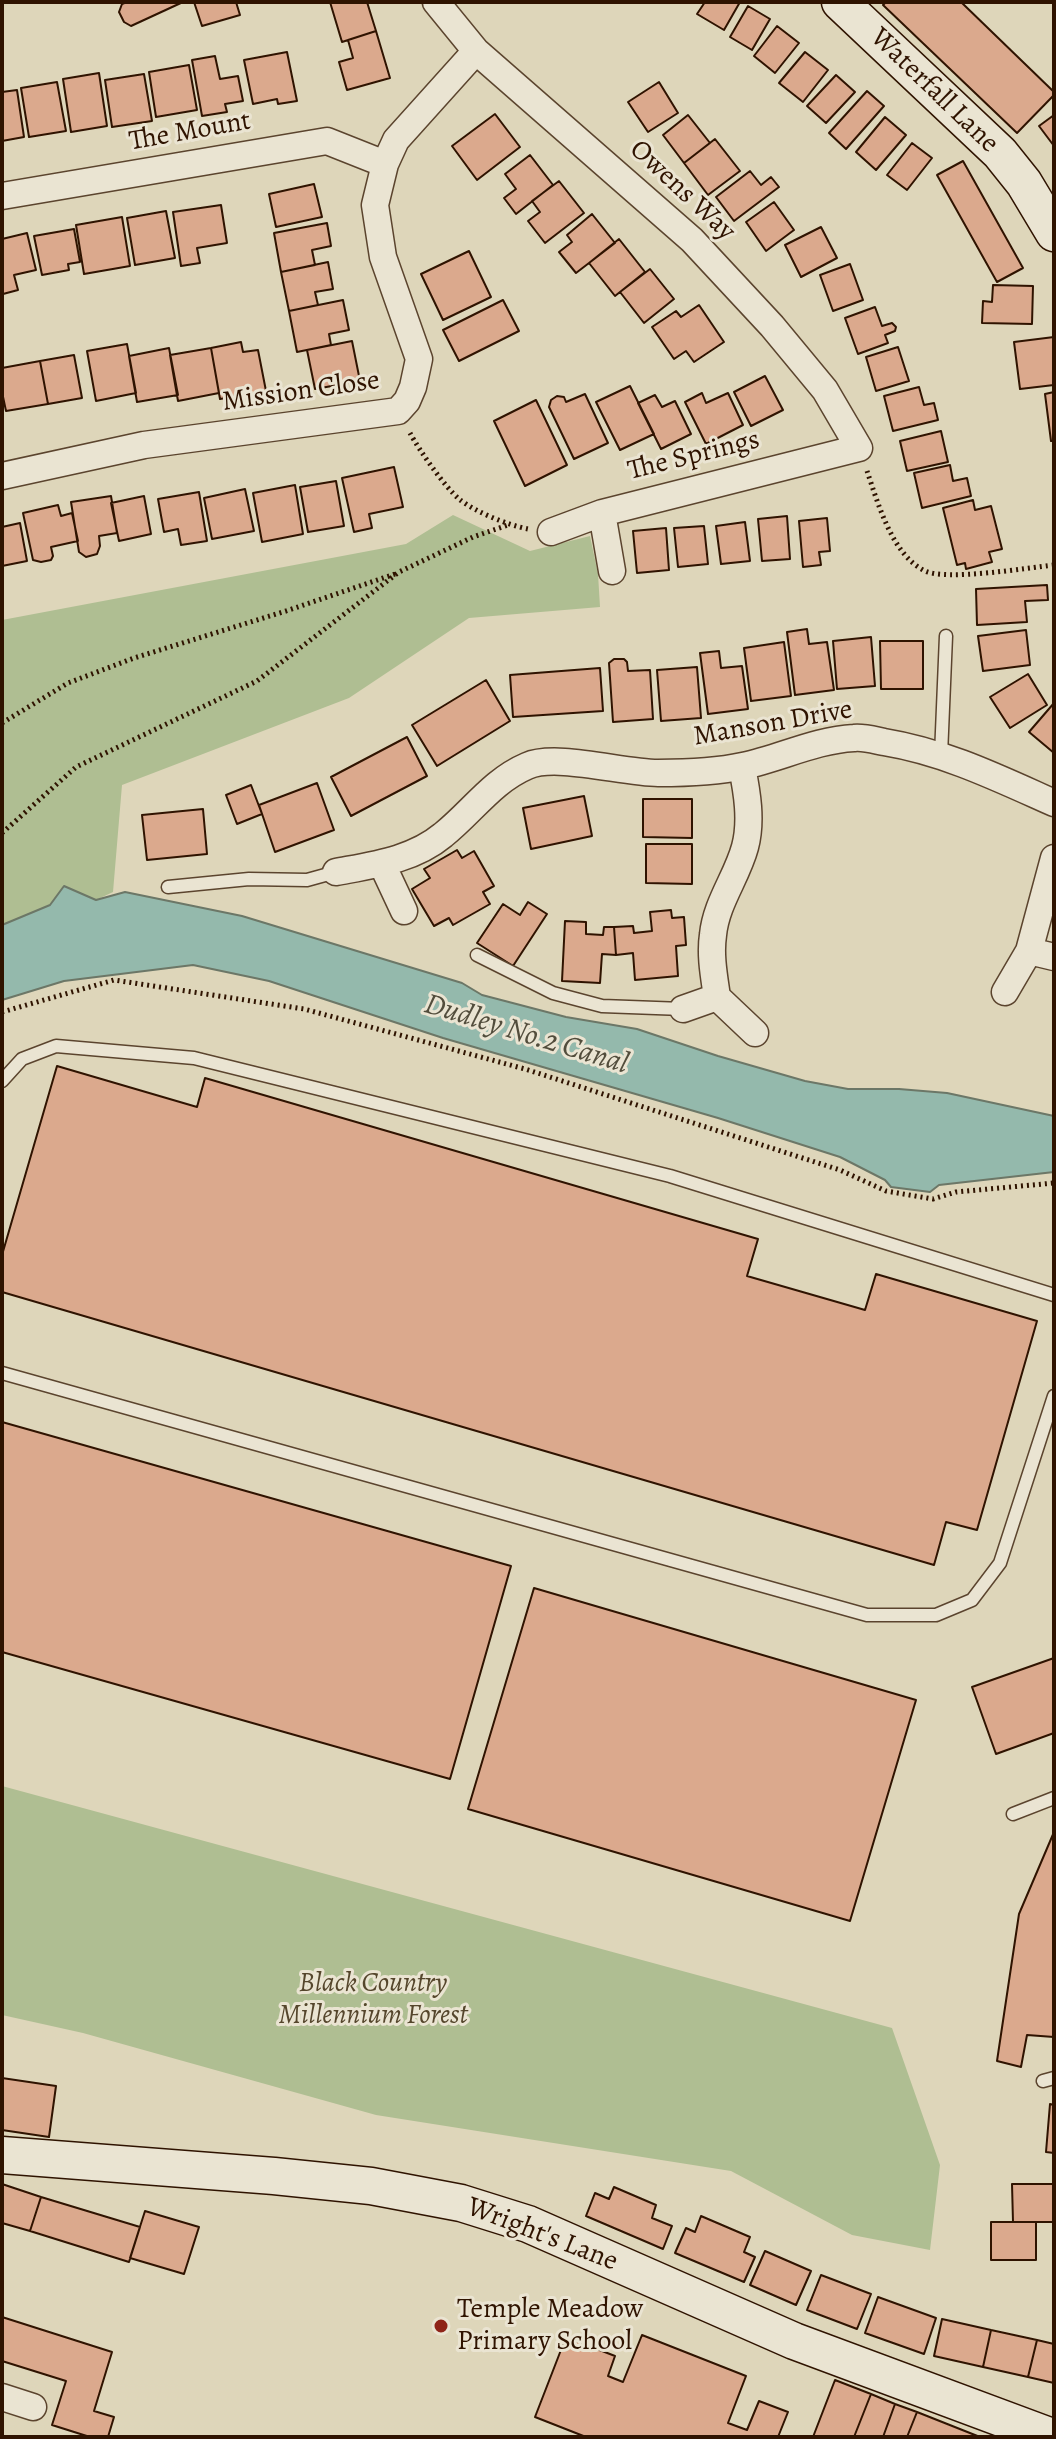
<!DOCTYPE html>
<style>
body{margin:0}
#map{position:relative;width:1056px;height:2439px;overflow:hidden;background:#ded6ba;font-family:Alegreya,serif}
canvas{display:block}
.frame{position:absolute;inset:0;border:4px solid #2f1300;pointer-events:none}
</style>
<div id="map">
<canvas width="1056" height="2439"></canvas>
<div class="frame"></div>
</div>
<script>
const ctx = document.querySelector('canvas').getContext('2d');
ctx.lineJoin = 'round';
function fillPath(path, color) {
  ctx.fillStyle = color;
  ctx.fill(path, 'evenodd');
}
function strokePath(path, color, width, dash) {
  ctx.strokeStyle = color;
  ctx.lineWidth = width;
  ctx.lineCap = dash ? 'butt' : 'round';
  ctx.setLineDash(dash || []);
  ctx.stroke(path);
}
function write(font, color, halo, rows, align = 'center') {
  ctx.font = font + ' Alegreya,serif';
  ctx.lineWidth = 6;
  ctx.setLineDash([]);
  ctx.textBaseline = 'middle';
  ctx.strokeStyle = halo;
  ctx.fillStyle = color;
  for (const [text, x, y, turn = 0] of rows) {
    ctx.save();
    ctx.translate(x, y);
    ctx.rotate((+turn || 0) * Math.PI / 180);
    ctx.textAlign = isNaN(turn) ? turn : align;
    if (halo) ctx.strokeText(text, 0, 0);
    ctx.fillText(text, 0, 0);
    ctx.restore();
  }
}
fillPath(new Path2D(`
 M453,515L530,551L590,536L598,574L600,607L469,618L349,698L122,785L113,892L96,900L50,905L2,926V620L406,544Z
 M2,1786L892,2028L940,2165L930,2250L852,2235L731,2171L376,2115L83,2033L2,2015Z`), '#afbe92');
const water = new Path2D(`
 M64,886L96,900L125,892L242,916L462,983L482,995L505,1001L566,1017L637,1029L718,1056L805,1081L848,1089H899L947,1093L1054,1116V1172L939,1185L930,1192L891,1187L885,1180L840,1157L718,1118L443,1038L269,981L193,965L64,981L2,1000V925L50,905Z`);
fillPath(water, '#94b9ac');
strokePath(water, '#6c7767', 2);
const building = new Path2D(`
 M127,2H183L131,26L124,22L119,12L122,4Z
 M194,2H236L240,15L202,26Z
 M330,2H367L376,31L342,42Z
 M705,2H740L724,30L697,14Z
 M886,2H961L1054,92V95L1017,133L883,5Z
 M748,6L770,19L752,50L730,37Z
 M777,26L799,43L775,73L754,56Z
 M376,31L390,78L347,90L339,62L353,58L348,40Z
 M287,52L297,101L278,104L277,99L253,104L244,60Z
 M805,52L828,70L803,102L779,83Z
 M215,56L220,79L238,76L243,101L225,104L227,112L202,116L192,60Z
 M189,65L197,110L156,117L149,72Z
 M99,73L107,126L71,132L63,79Z
 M144,74L152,121L112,127L105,80Z
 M836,75L855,92L826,123L807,106Z
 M57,82L66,131L29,137L21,88Z
 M659,82L678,113L648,132L628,102Z
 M17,90L24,137L2,141V92Z
 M867,91L884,106L846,149L829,133Z
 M495,114L520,147L477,180L452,146Z
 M688,115L710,143L684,163L663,135Z
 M1054,115V146L1039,126Z
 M885,117L906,135L876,170L856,152Z
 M715,139L740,171L708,195L684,163Z
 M912,143L932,158L907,190L887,175Z
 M530,155L553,185L516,214L504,198L516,189L505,174Z
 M963,161L1023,268L997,282L937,175Z
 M750,171L761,185L771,177L779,187L734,221L716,197Z
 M559,181L584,213L545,243L528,221L540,212L532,201Z
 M314,184L322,217L276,227L269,194Z
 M774,202L794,230L766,251L746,222Z
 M221,205L227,243L197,248L200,263L181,266L173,212Z
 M166,211L175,258L135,265L127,218Z
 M592,214L615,243L576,273L559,252L572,242L567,235Z
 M122,217L130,266L84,274L76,225Z
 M327,223L331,246L312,250L315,265L281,272L274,233Z
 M821,227L837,258L801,277L785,245Z
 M74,229L80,262L68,264L69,270L42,275L34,236Z
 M27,233L36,270L14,275L18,290L3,294L2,239Z
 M619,239L645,272L615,296L589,263Z
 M469,251L491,297L443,320L421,274Z
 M328,262L333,289L315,292L318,305L289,311L281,272Z
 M850,264L863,300L833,311L820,275Z
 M650,269L674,299L644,323L620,292Z
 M993,285L1033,286L1032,324L982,323L983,301L992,302Z
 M343,300L349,330L329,334L331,345L297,352L289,311Z
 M503,300L519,331L459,361L443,330Z
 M699,305L724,342L694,362L686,351L674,359L652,327L676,311L681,317Z
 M875,307L882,326L892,323L896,327L895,331L885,335L888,343L858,354L845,318Z
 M1054,337V385L1020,389L1014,342Z
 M352,341L360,381L315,389L307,350Z
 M241,342L243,352L258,350L266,391L220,399L211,348Z
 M127,344L136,393L96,401L87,351Z
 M898,347L909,381L876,391L866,357Z
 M169,348L178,395L137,402L129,356Z
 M211,348L219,393L178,401L170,355Z
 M74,355L82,398L48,404L40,361Z
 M40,361L48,404L6,411L2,392V368Z
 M765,376L783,410L751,426L734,392Z
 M630,386L654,434L620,450L596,402Z
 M919,387L924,405L934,403L938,420L893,431L884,396Z
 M1054,392V441H1051L1045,394Z
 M702,393L706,403L728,393L743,425L706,444L685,402Z
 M585,394L608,443L574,459L549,407L551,400L557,396L564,397L566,402Z
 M655,395L662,407L675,401L691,434L661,449L638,403Z
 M536,400L567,465L525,486L494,421Z
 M941,431L948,462L907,471L900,441Z
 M950,465L953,481L967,478L971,496L922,508L914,473Z
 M394,467L403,507L369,514L372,528L354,532L342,478Z
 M336,481L344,526L308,532L300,487Z
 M295,485L303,534L262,542L253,493Z
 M245,489L254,531L212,539L204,498Z
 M199,492L207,541L181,545L178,529L164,532L158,499Z
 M111,496L117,533L99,536L100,546L97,554L86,557L79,552L71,502Z
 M144,496L151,534L119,541L111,503Z
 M973,500L975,510L991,506L1002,549L989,552L992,562L966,569L965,563L957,565L943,508Z
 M58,505L61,516L72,513L78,541L51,547L53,556L51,560L41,562L33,560L23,513Z
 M787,516L790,559L762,561L758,519Z
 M827,518L830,551L819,552L821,565L803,567L799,521Z
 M745,522L750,561L721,564L716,526Z
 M20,523L27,561L2,566V527Z
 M704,526L708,564L678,567L674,528Z
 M666,528L669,570L637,573L633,531Z
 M1047,585L1048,600L1025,601L1027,622L977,625L976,589Z
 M807,629L809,644L827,642L834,690L795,695L787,632Z
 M1026,630L1030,665L983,671L978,636Z
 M871,637L875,686L837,689L833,641Z
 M880,641H923V689H881Z
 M784,642L791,696L751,701L744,648Z
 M719,651L721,668L742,666L748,709L708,714L700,653Z
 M614,659H624L627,662L628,671L650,670L653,719L613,722L609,663Z
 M697,667L701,718L661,721L657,670Z
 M600,668L603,711L513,717L510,675Z
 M1028,674L1047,705L1010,728L990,697Z
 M486,680L510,721L437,766L412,725Z
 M1054,703V753L1029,732Z
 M407,737L427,776L351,816L331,777Z
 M317,783L334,830L275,852L259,805Z
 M251,785L262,814L237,824L226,795Z
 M584,796L592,836L531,849L523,808Z
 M643,799H692V838L643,837Z
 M203,809L207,854L147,860L142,815Z
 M646,844H692V884L646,883Z
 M457,850L462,858L474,851L494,886L483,892L490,904L453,925L449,918L434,926L412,889L430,878L424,869Z
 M528,902L547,914L513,966L477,943L503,904L520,915Z
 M671,910L672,918L684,917L686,945L676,946L678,976L635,980L633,953L616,955L614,927L633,926L634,933L652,931L650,912Z
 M565,921L586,922V934L603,935L604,927H614L616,955L602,954L600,983L562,981Z
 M57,1066L197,1107L205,1078L758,1239L747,1276L865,1310L876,1274L1037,1321L977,1530L946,1522L934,1565L2,1292V1255Z
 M2,1422L511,1566L450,1779L2,1652Z
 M534,1588L916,1700L850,1921L468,1809Z
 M1054,1658V1733L996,1754L972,1687Z
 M1054,1832V2037L1027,2035L1021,2067L997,2061L1019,1914Z
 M2,2078L56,2086L49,2137L2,2130Z
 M1050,2104L1054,2105V2153L1046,2152Z
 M2,2184L41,2197L30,2231L2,2223Z
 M1012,2184H1054V2222H1013Z
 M614,2187L656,2205L652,2218L672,2226L663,2249L586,2216L595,2193L609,2199Z
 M41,2197L140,2227L129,2262L30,2231Z
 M145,2211L199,2227L184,2274L130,2258Z
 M701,2216L750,2237L744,2252L755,2257L744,2282L675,2253L686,2228L695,2232Z
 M991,2222H1036V2260H991Z
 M765,2251L811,2271L796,2305L750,2285Z
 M821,2275L871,2294L857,2329L807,2310Z
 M878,2297L936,2318L924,2354L865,2333Z
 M2,2317L112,2352L94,2411L114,2417L108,2437H90L52,2425L66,2381L2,2361Z
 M942,2319L991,2330L983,2367L934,2356Z
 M991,2330L1037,2340L1028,2377L983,2367Z
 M642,2335L746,2376L728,2423L747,2430L759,2401L788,2412L778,2437H586L535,2417L566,2337L615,2356L608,2376L623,2382Z
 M1037,2340L1054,2344V2383L1028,2377Z
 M835,2380L871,2394L854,2437H813Z
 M871,2394L895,2404L883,2437H854Z
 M895,2404L917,2412L907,2437H883Z
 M917,2412L980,2437H907Z`);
fillPath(building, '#dba98d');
strokePath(building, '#2f1300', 2);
const lane = new Path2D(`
 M941,755L946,636
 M168,887L249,879L307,880L336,872
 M477,955L553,993L602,1006L683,1009
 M2,1081L22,1059L56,1046L194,1058L670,1176L1054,1295
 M2,1373L867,1615H936L972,1600L1000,1563L1054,1396
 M1013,1814L1054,1798
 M1043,2081L1054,2078`);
const street = new Path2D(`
 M436,2L476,51L692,240L772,326L825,390L859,448L602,513L612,571
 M2,196L327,141L385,164
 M2,476L144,445L398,411L407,401L413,387L419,359L383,257L375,205L385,164L396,140L476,51
 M551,532L602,513
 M382,864L404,911
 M336,872C373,865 413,860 443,835C472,812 492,781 527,766C556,753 623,773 658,773C686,773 716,772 743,766C781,758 815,740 854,738C864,737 874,740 884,742C945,752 998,778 1054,803
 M1029,951L1054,957
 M1005,992L1029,951L1054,858
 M717,997C714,976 710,955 713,935C716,903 737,877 745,847C752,821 747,792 742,767
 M683,1009L717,997L755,1033
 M2,2397L33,2407`);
const secondary = new Path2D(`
 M840,2L1000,153L1024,183L1054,233
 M2,2155L274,2176L371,2186L461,2203L528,2224L794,2341L1052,2437`);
strokePath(lane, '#5b442e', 15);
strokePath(street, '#5b442e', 29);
strokePath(secondary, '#2f1300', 39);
strokePath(new Path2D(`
 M410,433C419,450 445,487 459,499C475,512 508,525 528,529
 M867,471C878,503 892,555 925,571C947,581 1026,568 1054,565
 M2,723L68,683L134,658L286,611L395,574
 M2,833L76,767L257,681L399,572L473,537L508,525
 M2,1012L114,980L304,1009L525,1069L840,1170L886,1191L933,1199L956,1192L1054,1183`), '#2f1300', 5, [2, 4]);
strokePath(lane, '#eae4d2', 12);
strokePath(street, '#eae4d2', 26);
strokePath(secondary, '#eae4d2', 36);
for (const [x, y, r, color] of [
 [441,2326,8,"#8f2418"]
]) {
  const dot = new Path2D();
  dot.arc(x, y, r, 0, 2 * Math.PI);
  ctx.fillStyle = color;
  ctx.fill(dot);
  strokePath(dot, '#eae4d2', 3);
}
write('28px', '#2f1300', '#eae4d2', [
 ["Waterfall Lane",934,91,44],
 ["The Mount",190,132,-10],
 ["Owens Way",682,191,43],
 ["Mission Close",301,392,-8],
 ["The Springs",694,456,-14],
 ["Manson Drive",773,724,-10],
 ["Wright's Lane",542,2235,21]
]);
write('italic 28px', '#55462c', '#eae4d2', [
 ["Black Country",373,1984],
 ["Millennium Forest",373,2016]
]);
write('28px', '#2f1300', '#eae4d2', [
 ["Temple Meadow",457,2310],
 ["Primary School",457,2342]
], 'left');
write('italic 30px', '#524d3c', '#eae4d2', [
 ["Dudley No.2 Canal",526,1035,17]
]);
</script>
